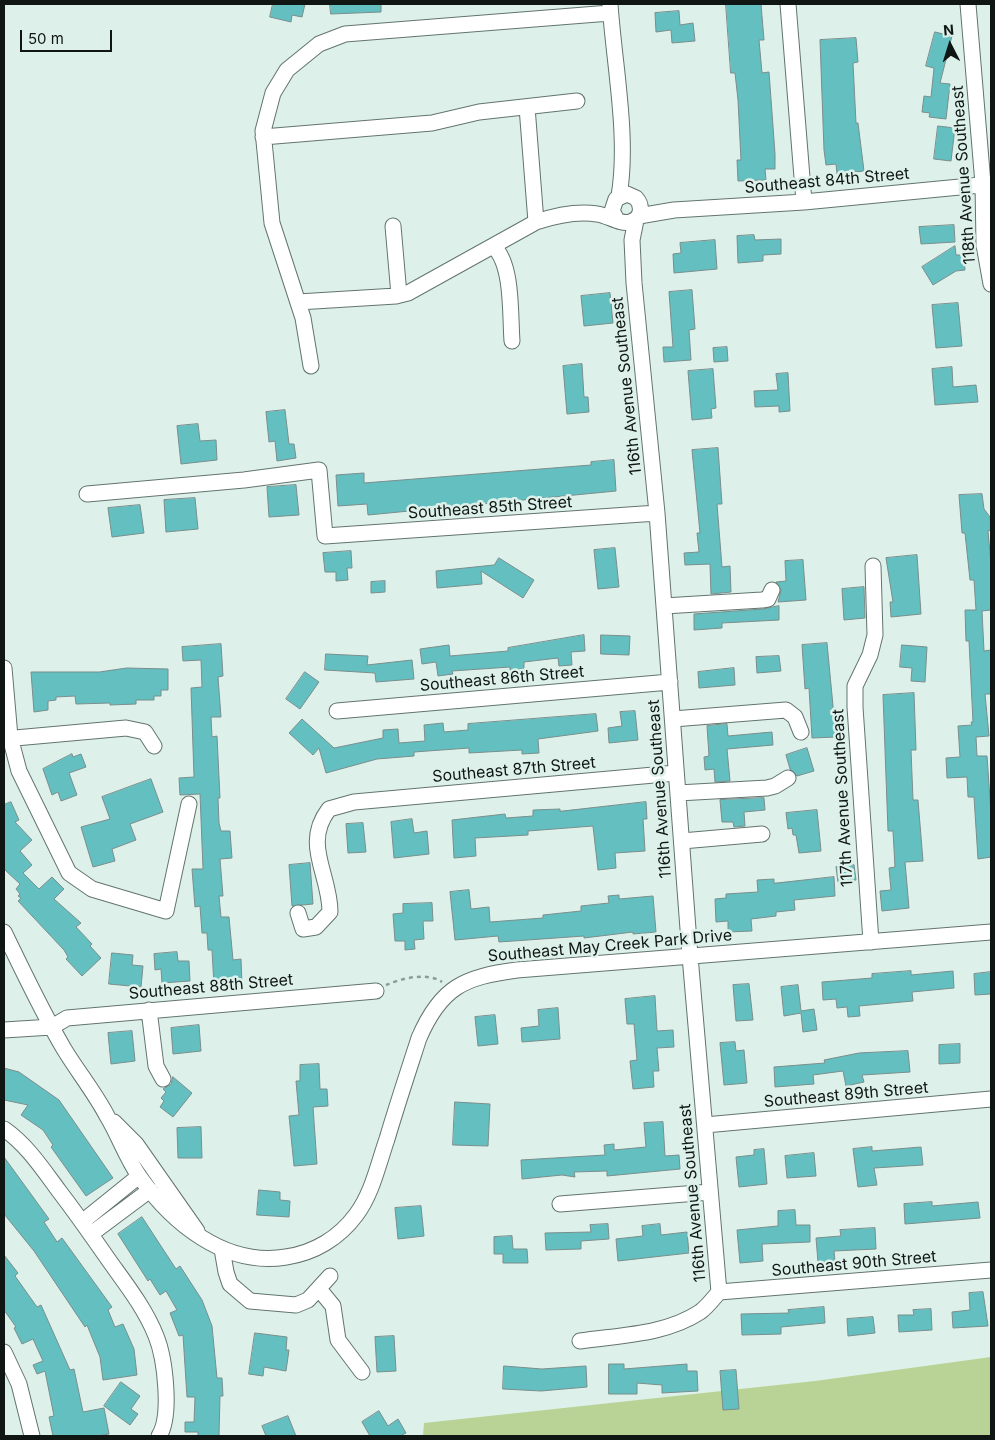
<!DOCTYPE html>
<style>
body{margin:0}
#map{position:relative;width:995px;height:1440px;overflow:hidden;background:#ddf1ea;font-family:Inter,sans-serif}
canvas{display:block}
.frame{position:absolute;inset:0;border:5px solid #0f1614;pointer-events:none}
.north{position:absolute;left:925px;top:20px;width:50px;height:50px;-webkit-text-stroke:4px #ddf1ea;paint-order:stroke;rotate:355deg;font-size:14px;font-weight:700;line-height:20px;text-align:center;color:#0f1614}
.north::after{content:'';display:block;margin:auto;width:18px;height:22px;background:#0f1614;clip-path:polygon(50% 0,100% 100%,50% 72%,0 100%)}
.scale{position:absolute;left:20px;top:30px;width:92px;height:22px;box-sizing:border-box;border:2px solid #0f1614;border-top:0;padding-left:6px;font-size:15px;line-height:18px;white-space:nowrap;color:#0f1614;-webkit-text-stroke:4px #ddf1ea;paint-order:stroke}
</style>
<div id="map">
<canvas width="995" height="1440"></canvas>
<div class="frame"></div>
<div class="north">N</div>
<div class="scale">50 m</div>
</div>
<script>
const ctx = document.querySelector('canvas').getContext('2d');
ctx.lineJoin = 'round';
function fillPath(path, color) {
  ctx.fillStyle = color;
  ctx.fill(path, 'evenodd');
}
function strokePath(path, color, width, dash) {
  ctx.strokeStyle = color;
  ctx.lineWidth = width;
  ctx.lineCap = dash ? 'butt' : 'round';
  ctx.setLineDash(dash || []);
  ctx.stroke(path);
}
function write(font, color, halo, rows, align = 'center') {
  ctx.font = font + ' Inter,sans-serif';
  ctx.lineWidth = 5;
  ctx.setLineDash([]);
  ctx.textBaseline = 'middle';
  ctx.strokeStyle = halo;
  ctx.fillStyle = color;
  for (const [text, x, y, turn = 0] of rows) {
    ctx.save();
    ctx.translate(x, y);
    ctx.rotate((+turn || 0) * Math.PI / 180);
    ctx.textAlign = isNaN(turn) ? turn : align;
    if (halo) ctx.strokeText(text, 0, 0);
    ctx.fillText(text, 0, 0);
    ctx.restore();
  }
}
fillPath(new Path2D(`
 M991,1357V1436H423L424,1423L815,1381Z`), '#b8d395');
const building = new Path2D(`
 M273,4H305L302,17L292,15L291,22L270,17Z
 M330,4H381V12L331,14Z
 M726,4H761L764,40H759L762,73L769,72L775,154V169H765L766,180L738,181L737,160H741L738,100L735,73H731Z
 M679,11L680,25L693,23L695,41L672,43L671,30L656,32L655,13Z
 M935,32L952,36L940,83L950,84L946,119L929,117L930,113L922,112L924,96L931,97L934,68L926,66Z
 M856,38L858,62L853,63L856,123H858L864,171L837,174L836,164L826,165L824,150L820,40Z
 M938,126L955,128L951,161L934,159Z
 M954,225L955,242L921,244L919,227Z
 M754,235L755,240L781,239V254L763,255V261L738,263L737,236Z
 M715,240L717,269L674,273L673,254L681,253L680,243Z
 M955,246L956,255H964L965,270L956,271L933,285L922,267Z
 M692,290L695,329L689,330L691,360L664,362L663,347H673L669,292Z
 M610,293L613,323L584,326L581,296Z
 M958,303L962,346L936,348L932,305Z
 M727,347L728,361L714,362L713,348Z
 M582,364L584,397H588L589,412L567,414L563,366Z
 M952,367L953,387L976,385L978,402L935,405L932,369Z
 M713,369L716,408L711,409L712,418L692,420L688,371Z
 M788,373L790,411L779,412V406L755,407L754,391L778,390L776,374Z
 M285,410L289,444H294L296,458L277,461L275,441L269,442L266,412Z
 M198,424L200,441L216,440L217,460L181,464L177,426Z
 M718,448L722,504H717L722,567L730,566L731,592L711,594L710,564L685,565L684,553L699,552L697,533H700L692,450Z
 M614,460L616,491L368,515L367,504L338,506L336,475L364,473V483L591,465V462Z
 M296,485L299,515L269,517L267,487Z
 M982,494L984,509L990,517L991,530L988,531L991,563V610L982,611L984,651L991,650V694H985L989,736L976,737L977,756H987L991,813V857L978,859L974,797H968L967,777L947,778L946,758L960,757L958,726L972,725L971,722H973L969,641H966L965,610H976L974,580H970L965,533H962L959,495Z
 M195,498L198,529L166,532L164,500Z
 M140,505L144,533L112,537L108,508Z
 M615,548L619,587L598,589L594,550Z
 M351,551L352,568H347L348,580L336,581V572H325L323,553Z
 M917,555L921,614L891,617L890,602H893L886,558Z
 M499,558L534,580L523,598L481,571L482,584L437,588L436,571L494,565Z
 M803,560L806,600L778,602L781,590L776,582L786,581L785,561Z
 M385,581V592L371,593V582Z
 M864,587L865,618L844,620L842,589Z
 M779,606V620L722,623V628L694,630V614L763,609Z
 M584,635L585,651L571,652L572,665L559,666L558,658L524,662V669L510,670V667L452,671L453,674L438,676L436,662L422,664L420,649L449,645L450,656L508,651V648Z
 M601,635L630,636L629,655L601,654Z
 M827,643L836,737L812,738L809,688L805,689L802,645Z
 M221,644L223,676L218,677L221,717H211L212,737L217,736L220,798H218L219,823L221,831H230L232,858L220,859L223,896H219L221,917H229L233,960L241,959L242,985L214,986L212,950H208L207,933H202L200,906L195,907L192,869H203L200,794L180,795L179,778L194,777L191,688L202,687L201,660L183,661L182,647Z
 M902,645L927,647L925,682L911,681L912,668L900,667Z
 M326,654L368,656L367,665L412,660L414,679L376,682L375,673L325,670Z
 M779,656L781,671L757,673L756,657Z
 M127,668L168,669V690H161V696H154V700H136V704L110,705V703L76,704L75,696L56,697V700L48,701V710L34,712L31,672H99Z
 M734,668L735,685L699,688L698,672Z
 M305,672L319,682L300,709L286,699Z
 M914,693L916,750H911L913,800H918L923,861L905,862L909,908L882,911L880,891L891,890L889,868L895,867L893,831H888L883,695Z
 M635,711L638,740L609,743L608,728L622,726L620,712Z
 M596,714L598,731L538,739L539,753L522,754V750L469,753V748L414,752V756L377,759L326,773L319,748L313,755L289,733L302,719L334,748L383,738V730L398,729L399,743L425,741L424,725L443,723L444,732L468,730V724Z
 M727,724L728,736L772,732L773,745L727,749L730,781L715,782L714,769L705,770L704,757L709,756L707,726Z
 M807,748L814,771L797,776L790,769L786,755Z
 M72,754L73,757L81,754L86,767L69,773L77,795L61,801L58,792L52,795L43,769Z
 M151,779L163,812L130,824L136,840L112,849L115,861L93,867L81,827L110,819L102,797Z
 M764,798L765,810L744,812L745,826L734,827L733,822H722L720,800Z
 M11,802L19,820L15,822L32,840L20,851L32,865L23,873L39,889L52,877L64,889L54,899L81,923L76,927L92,944L90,946L101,958L82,976L66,959L68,957L64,950L18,901L21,898L18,896L20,894L16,889L20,884L4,869V805Z
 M646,802L647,819H643L645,851L615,853L616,868L598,870L593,826L528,831V835L475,838L476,856L454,858L452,820L505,814L506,818L533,816V810L560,809V811Z
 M817,810L821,851L799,853L796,835H793L792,828L788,829L786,813Z
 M412,819L414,833L427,831L429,854L394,858L391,822Z
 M363,823L366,852L348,853L346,824Z
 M310,863L313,904L292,906L289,865Z
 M854,865L856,880L838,882L836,867Z
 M834,877L835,896L794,900L795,910L776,912V916L751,919L752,931L728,932V921L716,922L715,899L726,898V894L758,892L757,880L774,879V883Z
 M469,890L471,909L489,907L490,922L543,918V915L581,911V906L609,903L608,896L619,895V899L653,896L656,932L633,934V932L584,938V936L499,942L498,936L455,940L450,892Z
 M432,903L433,921H423L424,939L414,940L415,949L405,950V941H395L393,914L403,913V904Z
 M177,952L178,961H189L190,981L162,983L161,969L155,970L154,954Z
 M112,953L133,955L132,965L143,966L141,987L109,984Z
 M911,971V975L953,971L954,988L912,992L913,1001L859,1006L860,1016L848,1017L847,1007L837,1008L836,999L823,1000L822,982L872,978V974Z
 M991,972V994L975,995L974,974Z
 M749,984L753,1020L736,1021L733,985Z
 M798,985L801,1011L814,1009L817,1030L803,1032L801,1013L784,1016L781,987Z
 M655,996L657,1031L673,1030L674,1047L657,1048L659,1071H653L654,1087L633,1089L630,1061L637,1060L634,1024H627L625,999Z
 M558,1008L560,1039L522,1042L521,1028L539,1026L538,1010Z
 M495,1015L498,1044L478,1046L475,1017Z
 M199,1025L201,1051L173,1054L171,1028Z
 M132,1031L135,1061L111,1064L108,1033Z
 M735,1042L736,1051L744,1050L747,1083L724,1085L720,1043Z
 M960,1044V1063L939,1064V1045Z
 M908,1051L910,1072L862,1075L864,1082L846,1086L843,1071L813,1075L814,1084L775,1087L774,1067L825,1063L824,1060L859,1053Z
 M319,1064L320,1089H327L328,1106L313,1107L317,1164L294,1166L289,1116L299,1115L296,1081H300V1065Z
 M4,1068L19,1072L59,1100L113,1178L86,1196L51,1147L53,1145L43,1130L21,1115L28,1105L4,1100Z
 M173,1077L192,1093L173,1117L160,1107L164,1101L161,1098L166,1092L163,1089L171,1084Z
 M455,1102L490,1104L488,1146L453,1145Z
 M663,1122L665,1156L679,1155L680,1169L607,1176V1171L574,1172L575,1177L562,1175L522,1179L521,1160L605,1155L604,1145L614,1144V1150L646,1147L644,1123Z
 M201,1127L202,1158H178L177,1128Z
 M872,1147V1151L921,1147L923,1165L874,1168L877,1185L858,1187L853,1149Z
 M764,1149L767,1184L739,1187L736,1157L754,1155V1150Z
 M814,1153L816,1176L787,1178L785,1156Z
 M4,1157L49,1219L44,1222L57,1242L62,1238L112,1307L108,1310L115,1327L123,1324L134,1349L137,1375L103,1380L100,1357L87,1325L85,1327L34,1251L4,1214Z
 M259,1190L280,1192V1200L290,1201L289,1217L257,1215Z
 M932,1202V1206L978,1202L980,1218L905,1224L904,1204Z
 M421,1206L424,1236L398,1239L395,1208Z
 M795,1210L796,1225H810V1242L762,1244L763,1261L740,1263L737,1230L778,1226V1211Z
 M142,1217L176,1269L180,1266L202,1300L212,1326L217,1378H222L223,1396H220L219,1436H198V1432H185V1422H194L195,1397H187L183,1335L179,1336L170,1313L177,1310L166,1291L160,1295L150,1279L148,1281L118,1234Z
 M608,1224L609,1239L581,1241V1249L546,1250L545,1233L591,1232L590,1225Z
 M660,1224L661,1235L687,1232L689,1253L618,1261L616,1239L643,1236L642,1226Z
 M875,1228L876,1249L834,1251L835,1261L818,1262L816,1238L841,1236L840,1230Z
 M512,1236L513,1249H527L528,1263H503V1254H494V1237Z
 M4,1255L18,1273L15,1276L37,1307L41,1305L70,1370L74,1369L83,1412L104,1408L109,1434L97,1436H53L49,1417L54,1416L45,1371L37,1374L33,1365L43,1361L33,1339L22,1344L14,1328L16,1327L4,1310Z
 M983,1292L988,1326L953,1328L952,1312L970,1310L969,1293Z
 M824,1307L825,1323L781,1327V1334L742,1335L741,1314L789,1313L788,1310Z
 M931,1309L932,1330L899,1332L898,1315H914L913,1310Z
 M873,1317L875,1333L848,1336L847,1319Z
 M255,1333L287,1337L286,1350H289L286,1371L264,1367L263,1376L249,1374Z
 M394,1336L396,1371L377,1372L375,1337Z
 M609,1364H624V1369L687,1364V1371H697L698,1391L662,1393V1385L637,1383V1394H609Z
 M504,1366L542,1369L586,1366L587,1387L541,1391L503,1389Z
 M736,1370L739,1409L723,1410L720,1371Z
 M121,1382L140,1396L131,1409L138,1414L130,1425L104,1406Z
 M379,1411L388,1426L398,1419L406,1433L400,1436H370L362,1422Z
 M288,1416L296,1436H266L262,1426Z`);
fillPath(building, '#63bfc0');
strokePath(building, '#798e8d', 1);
const minor = new Path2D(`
 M610,4C614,64 629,137 619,196
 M788,4L804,202
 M968,4L983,184L984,245L991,284
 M527,107L536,222
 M263,137L432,123L479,112L577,101
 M639,216L674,210L804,202L991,184
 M636,220L632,240L634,283L657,513L690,956L719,1292
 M393,226L399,295
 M494,247C513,265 510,315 512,341
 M298,302L396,296L408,293L536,222C554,216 578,211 597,214C607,215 621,225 630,222C642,219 643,206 636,198L627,194L616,199L612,211L617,220
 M311,366L303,318L272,223L263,131L273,93L287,70L319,44L345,34L610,13
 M87,494L244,480L319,470L325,536L657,513
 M664,606L762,600L768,599L772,590
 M4,668L10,737L19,771L69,873L92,889L166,911L189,804
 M337,711L670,682
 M673,719L786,710L795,717L801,732
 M4,739L126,728L145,732L154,746
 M678,793L767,788L775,786L788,778
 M682,841L762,834
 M298,913L303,929L316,927L330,912C330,874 302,844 329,809L354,802L676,773
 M4,932C23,971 42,1012 64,1049C78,1072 95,1093 107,1116C119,1136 126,1157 139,1176C172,1223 225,1267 286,1257C314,1253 339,1238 356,1215C372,1194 378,1165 387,1139C397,1105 408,1072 419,1038C441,987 464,977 517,970L991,932
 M871,942L855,707V686L870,655L875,635L873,566
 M149,1010L156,1066L163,1079
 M4,1030L52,1027L67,1018L376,991
 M114,1122L136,1144L197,1231
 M705,1125L991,1099
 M4,1129C27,1145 42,1168 59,1191C76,1213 92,1236 108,1259C125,1283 145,1308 156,1336C165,1358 172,1416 159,1436
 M560,1204L710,1192
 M82,1222L139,1176
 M91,1234L150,1190
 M222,1249L226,1272L230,1284L250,1301L296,1305L308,1300L330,1276
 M319,1289L333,1306L338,1340L362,1372
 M719,1292L991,1270
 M580,1341C620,1335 665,1335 700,1312C707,1307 713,1299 719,1292
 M4,1352L19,1384L32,1436`);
strokePath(minor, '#63746f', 17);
strokePath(new Path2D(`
 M386,985C402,978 427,972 442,982`), '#8d9c97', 2.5, [4, 4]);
strokePath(minor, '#fff', 15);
write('16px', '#0f1614', '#ddf1ea', [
 ["118th Avenue Southeast",964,175,-94],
 ["Southeast 84th Street",827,181,-5],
 ["116th Avenue Southeast",627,386,-96],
 ["Southeast 85th Street",490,508,-4],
 ["Southeast 86th Street",502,679,-5],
 ["Southeast 87th Street",514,770,-5],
 ["116th Avenue Southeast",660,789,-94],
 ["117th Avenue Southeast",843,798,-93],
 ["Southeast May Creek Park Drive",610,946,-5],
 ["Southeast 88th Street",211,987,-5],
 ["Southeast 89th Street",846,1095,-5],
 ["116th Avenue Southeast",693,1193,-95],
 ["Southeast 90th Street",854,1264,-5]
]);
</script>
